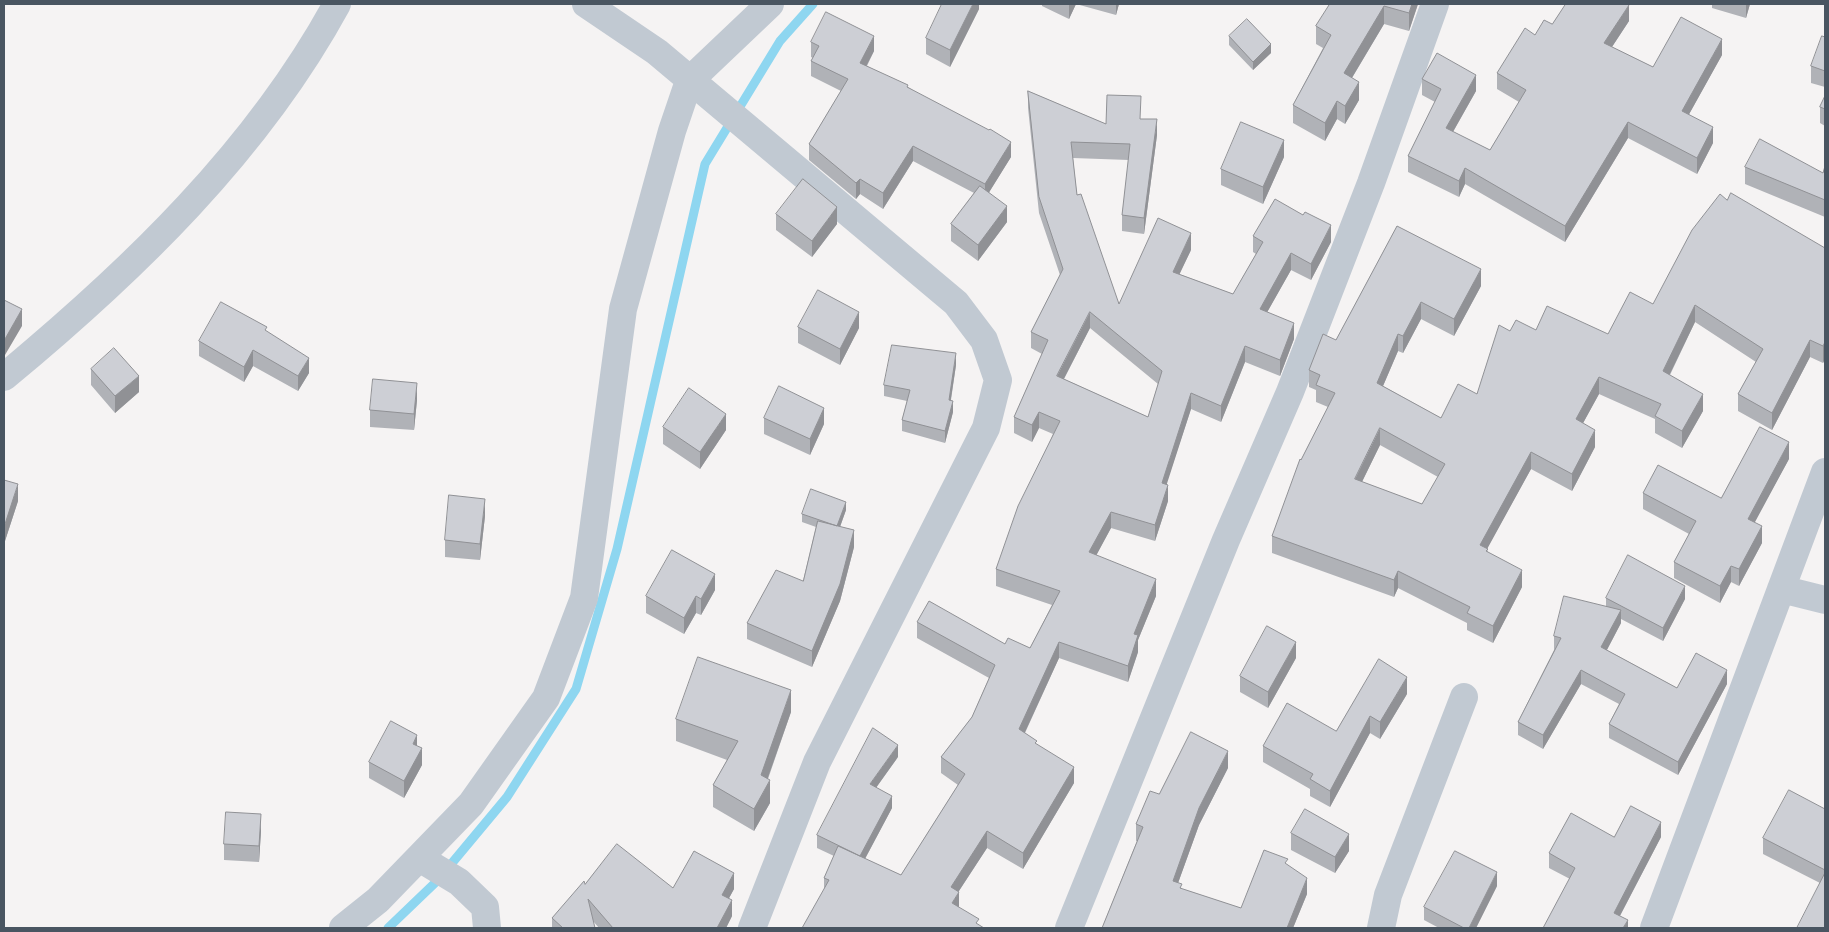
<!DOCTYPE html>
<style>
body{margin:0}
#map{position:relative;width:1829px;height:932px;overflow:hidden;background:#f5f3f3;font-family:"Open Sans",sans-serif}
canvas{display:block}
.frame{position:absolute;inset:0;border:5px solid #495561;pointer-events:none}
</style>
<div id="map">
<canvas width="1829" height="932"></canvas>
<div class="frame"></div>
</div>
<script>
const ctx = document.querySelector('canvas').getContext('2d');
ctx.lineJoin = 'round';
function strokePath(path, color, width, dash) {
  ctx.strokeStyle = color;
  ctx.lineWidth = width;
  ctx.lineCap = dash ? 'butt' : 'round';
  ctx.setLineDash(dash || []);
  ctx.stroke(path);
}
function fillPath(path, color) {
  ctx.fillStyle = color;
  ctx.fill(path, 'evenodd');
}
strokePath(new Path2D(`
 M388,928L437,881L507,797L576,689L617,549L705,164L780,41L813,4`), '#8ed6f0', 9);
strokePath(new Path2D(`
 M586,4L657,52L956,303L984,340L998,380L986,428L817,762L752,928
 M4,377C132,271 257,151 337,4
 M1781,589L1825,600
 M421,859L459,882L485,907L487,928
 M343,928L378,900L471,804L546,698L584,598L623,309L672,131L689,81L770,4
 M1069,928L1226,540L1290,392L1371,183L1435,4
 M1381,928L1388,895L1464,697
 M1654,928L1825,472`), '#c1c9d2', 28);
fillPath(new Path2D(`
 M979,4V9L950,67L926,54V38Z
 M1042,4H1119L1116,15L1076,4L1069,19L1042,6Z
 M1330,4H1418L1409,31L1384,24L1352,78L1359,100L1345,124L1337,119L1325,141L1293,123V105L1323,48L1316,44V26Z
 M1712,4H1750L1746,18L1712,8Z
 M1629,21L1612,47L1653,67L1722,55L1689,114L1713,143L1697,174L1628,138L1565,242L1465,184L1459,197L1408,172V156L1435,102L1422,95V79L1476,91L1453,132L1490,150L1519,102L1497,89V73L1535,35L1552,24Z
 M1229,36L1271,53L1253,70L1229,45Z
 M1825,37V87L1811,83V66Z
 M811,42L874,51L867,66L908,87L1011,157L989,192L1007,222L978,261L951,241V224L974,193L913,161L883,209L860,194L856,199L809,160V144L841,91L811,76V61L813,58L811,57Z
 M1028,91L1106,124L1141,119L1157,135L1144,234L1122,231V215L1129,160L1073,158L1077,195L1119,304L1191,250L1179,274L1233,294L1256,254L1253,252V236L1331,242L1311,280L1291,270L1267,312L1294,339L1280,376L1245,362L1221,422L1191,409L1166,484L1168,501L1155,541L1111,528L1096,555L1156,596L1138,640V652L1128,682L1059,658L1025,733L1074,783L1023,869L987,848L959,891L824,890V878L834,856L817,848V835L898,757L876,788L892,808L865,859L901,875L958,785L941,773V757L972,717L989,678L917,638V622L1005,644L1030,648L1052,605L996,586V569L1053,434L1039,428L1032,442L1014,433V417L1042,354L1031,348V332L1060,275L1039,213L1028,108ZM1090,328L1158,384L1148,417L1064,379Z
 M1825,96V126L1820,123V107Z
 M1284,157L1263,204L1221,185V169Z
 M1825,166V217L1745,184V167L1823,173Z
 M1727,200L1825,248V359L1823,363L1810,357L1772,430L1738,411V394L1756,362L1695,322L1670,375L1703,411L1682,448L1655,433V419L1599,394L1583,423L1595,447L1572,491L1531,469L1487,548L1488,552L1522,587L1493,643L1467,630V623L1398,588L1394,597L1272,553V536L1301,460L1328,407L1316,402V390L1309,387V370L1336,340L1397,226L1481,286L1454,336L1421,319L1403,353L1398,351L1383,386L1441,418L1477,394L1510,331L1536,330L1608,334L1653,304ZM1380,445L1438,477L1422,504L1362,482Z
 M776,214L837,224L812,257L776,230Z
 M798,327L859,328L840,365L798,343Z
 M267,332L309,373L298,391L253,366L244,382L199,356V341Z
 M956,365L951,400L953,412L945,443L902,431V420L907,401L884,396V385Z
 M91,369L139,392L115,413L91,385Z
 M417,400L414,430L370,427V410Z
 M764,418L824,424L810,455L764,434Z
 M663,427L726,430L700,469L663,444Z
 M1789,459L1754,522L1762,543L1739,586L1731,582L1720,603L1674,578V562L1689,534L1643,509V493L1721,498Z
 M4,480L18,501L5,541H4Z
 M846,510L840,527L854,547L840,601L812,667L747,639V623L803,581L816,527L802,522V514Z
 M485,516L480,560L445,557V540Z
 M715,590L701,615L696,613L684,634L646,613V596Z
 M1606,598L1685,599L1663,641L1621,619V623L1607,650L1677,688L1727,684L1678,775L1609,738V724L1619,704L1581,684L1543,749L1518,735V722L1554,650V636L1606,606Z
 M1296,658L1268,708L1240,692V676Z
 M1407,694L1380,739L1370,733L1330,807L1310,796V789L1263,762V746L1336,731Z
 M791,712L768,779L770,803L754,831L713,807V785L727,760L676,741V719Z
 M417,746L422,765L404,798L369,778V762Z
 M1228,768L1199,825L1178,883L1182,889L1241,908L1288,865L1307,894L1293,928H1102L1137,841H1136V824L1159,794Z
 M1825,809V928L1820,883L1763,854V838Z
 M261,831L259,862L224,860V844Z
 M1291,833L1349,851L1335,873L1291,850Z
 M1614,837H1661L1620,916L1628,928L1570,879L1549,868V853Z
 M585,884L673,888L734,889L729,898L732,916L726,928H599L593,921L595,928H552V918Z
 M1497,886L1476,928H1439L1424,920V907Z`), '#b0b2b7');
fillPath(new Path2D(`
 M973,4H979V9L950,67V50Z
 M1069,4H1076L1069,19Z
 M1116,4H1119L1116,15Z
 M1412,4H1418L1409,31V13Z
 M1746,4H1750L1746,18Z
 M1629,5V21L1604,59V43Z
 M1384,6V24L1344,91V73Z
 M874,36V51L860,78V63Z
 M1722,39V55L1682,127V111Z
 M1271,44V53L1253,70V62Z
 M1476,75V91L1446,144V128Z
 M1359,82V100L1345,124V106Z
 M1337,101V119L1325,141V123Z
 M1157,119V135L1144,234V218Z
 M1628,122V138L1565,242V226Z
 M1713,127V143L1697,174V158Z
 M1284,140V157L1263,204V187Z
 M1011,142V157L985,199V184Z
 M913,146V161L883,209V193Z
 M1465,168V184L1459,197V181Z
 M860,179V194L856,199V183Z
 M1007,206V222L978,261V245Z
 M837,207V224L812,257V241Z
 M1331,225V242L1311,280V264Z
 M1191,233V250L1173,288V272Z
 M1291,253V270L1260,325V309Z
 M1481,269V286L1454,336V319Z
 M1421,302V319L1403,353V336Z
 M1695,305V322L1663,388V371Z
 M22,309V326L5,355L4,357V340Z
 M859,312V328L840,365V349Z
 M1090,312V328L1057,392V376Z
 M1294,323V339L1280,376V360Z
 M1398,334V351L1377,400V383Z
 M1810,340V357L1772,430V413Z
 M1825,342V359L1823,363V346Z
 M1245,346V362L1221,422V406Z
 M253,350V366L244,382V367Z
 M956,353V365L949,411V400Z
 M309,358V373L298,391V376Z
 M139,376V392L115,413V396Z
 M1599,377V394L1576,436V419Z
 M417,383V400L414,430V414Z
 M1191,393V409L1162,499V483Z
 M1703,394V411L1682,448V431Z
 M953,401V412L945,443V431Z
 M824,408V424L810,455V439Z
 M1039,412V428L1032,442V425Z
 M726,414V430L700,469V452Z
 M1380,428V445L1355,496V479Z
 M1595,430V447L1572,491V474Z
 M1789,442V459L1748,535V519Z
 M1531,452V469L1480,562V545Z
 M18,484V501L5,541V524Z
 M1168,485V501L1155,541V525Z
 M485,499V516L480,560V544Z
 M846,502V510L837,535V526Z
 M1111,512V528L1089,569V552Z
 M1762,526V543L1739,586V569Z
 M854,530V547L840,601L812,667V651Z
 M1731,566V582L1720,603V586Z
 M1522,570V587L1493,643V626Z
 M1398,571V588L1394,597V580Z
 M715,574V590L701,615V599Z
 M1156,579V596L1138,640V652L1128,682V666L1134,634Z
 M1685,586V599L1663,641V628Z
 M696,596V613L684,634V618Z
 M1621,610V623L1601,661V647Z
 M1059,642V658L1019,745V729Z
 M1296,642V658L1268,708V692Z
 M1581,670V684L1543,749V735Z
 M1727,670V684L1678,775V762Z
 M1407,677V694L1380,739V722Z
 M791,690V712L761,797L770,780V803L754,831V809L761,775Z
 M1370,716V733L1330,807V791Z
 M417,735V752L413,744Z
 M898,745V757L870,796V784Z
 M422,748V765L404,798V781Z
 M1228,751V768L1199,825L1173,897V881L1199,808Z
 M1074,767V783L1023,869V853Z
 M892,796V808L860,868V856Z
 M261,814V831L259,862V846Z
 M1661,822V837L1614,927V913Z
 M987,831V848L951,903V887Z
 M1349,834V851L1335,873V857Z
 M1497,872V886L1476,928H1469Z
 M734,873V889L722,911V895Z
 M1307,878V894L1293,928H1287Z
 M959,892V908L952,903Z
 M732,900V916L726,928H717Z
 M1628,920V928H1623Z`), '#909195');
const building = new Path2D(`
 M942,4H973L950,50L926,38Z
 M1330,4H1412L1409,13L1384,6L1344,73L1359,82L1345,106L1337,101L1325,123L1293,105L1331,35L1316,26Z
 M1566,4H1627L1629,5L1604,43L1653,67L1681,17L1722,39L1682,111L1713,127L1697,158L1628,122L1565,226L1465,168L1459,181L1408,156L1441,89L1422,79L1437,53L1476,75L1446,128L1490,150L1526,90L1497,73L1525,28L1535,35L1544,20L1552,24Z
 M826,12L874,36L860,63L908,85L907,87L989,130L990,129L1011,142L985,184L913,146L883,193L860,179L856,183L809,144L848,79L811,61L819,46L811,42Z
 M1247,19L1271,44L1253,62L1229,36Z
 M1822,36L1825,37V71L1811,66Z
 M1028,91L1106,124L1107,95L1141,96L1140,119H1157L1144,218L1122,215L1130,144L1071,142L1077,195L1081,194L1119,304L1158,218L1191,233L1173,272L1233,294L1263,242L1253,236L1275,199L1303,215L1305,212L1331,225L1311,264L1291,253L1260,309L1294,323L1280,360L1245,346L1221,406L1191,393L1162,483L1168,485L1155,525L1111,512L1089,552L1156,579L1134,634L1138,635L1128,666L1059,642L1019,729L1037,741L1035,743L1074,767L1023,853L987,831L951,887L959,892L952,903L979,919L976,923L984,928H802L829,880L824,878L838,846L901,875L965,774L941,757L972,717L995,665L917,622L929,601L1005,644L1008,638L1030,648L1060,591L996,569L1018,506L1060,421L1039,412L1032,425L1014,417L1048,340L1031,332L1063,269L1039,197ZM1090,312L1162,371L1148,417L1057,376Z
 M1825,96V109L1820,107Z
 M1241,122L1284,140L1263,187L1221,169Z
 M1760,139L1823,173L1825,166V200L1745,167Z
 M803,179L837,207L812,241L776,214Z
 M980,186L1007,206L978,245L951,224Z
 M1731,193L1825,248V342L1823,346L1810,340L1772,413L1738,394L1763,349L1695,305L1663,371L1703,394L1682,431L1655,416L1661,404L1599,377L1576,419L1595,430L1572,474L1531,452L1480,545L1488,549L1486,551L1522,570L1493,626L1467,613L1470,607L1398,571L1394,580L1272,536L1300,459L1301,460L1335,393L1316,385L1320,375L1309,370L1323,334L1336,340L1397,226L1481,269L1454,319L1421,302L1403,336L1398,334L1377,383L1441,418L1458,384L1477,394L1499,325L1510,331L1516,320L1536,330L1547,306L1608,334L1630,292L1653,304L1692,230L1720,194L1727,200ZM1380,428L1445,464L1422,504L1355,479Z
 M818,290L859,312L840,349L798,327Z
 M4,300L22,309L5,339L4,340Z
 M221,302L267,327L265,330L309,358L298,376L253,350L244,367L199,341Z
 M892,345L956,353L949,400L953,401L945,431L902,420L910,390L884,385Z
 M114,348L139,376L115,396L91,369Z
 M373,379L417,383L414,414L370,410Z
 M779,386L824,408L810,439L764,418Z
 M689,388L726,414L700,452L663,427Z
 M1760,427L1789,442L1748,519L1762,526L1739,569L1731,566L1720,586L1674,562L1696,521L1643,493L1658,465L1721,498Z
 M4,480L18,484L5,524H4Z
 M811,489L846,502L837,526L802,514Z
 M449,495L485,499L480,544L445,540Z
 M818,521L854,530L840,584L812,651L747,623L776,570L803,581Z
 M672,550L715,574L701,599L696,596L684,618L646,596Z
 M1628,555L1685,586L1663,628L1606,598Z
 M1564,596L1621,610L1601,647L1677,688L1696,653L1727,670L1678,762L1609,724L1625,694L1581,670L1543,735L1518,722L1561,638L1554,636Z
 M1267,626L1296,642L1268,692L1240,676Z
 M698,657L791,690L761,775L770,780L754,809L713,785L738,741L676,719Z
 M1379,659L1407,677L1380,722L1370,716L1330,791L1310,779L1313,774L1263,746L1287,703L1336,731Z
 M391,721L417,735L413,744L422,748L404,781L369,762Z
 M873,728L898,745L870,784L892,796L860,856L817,835Z
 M1191,732L1228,751L1199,808L1173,881L1182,884L1180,888L1241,908L1264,850L1288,859L1285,863L1307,878L1287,928H1102L1143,827L1136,824L1150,791L1159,794Z
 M1789,790L1825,809V870L1763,838Z
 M1631,806L1661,822L1614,913L1628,920L1623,928H1543L1575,868L1549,853L1571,813L1614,837Z
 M1305,809L1349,834L1335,857L1291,833Z
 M226,812L261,814L259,846L224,844Z
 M617,844L673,888L694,851L734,873L722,895L732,900L717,928H613L588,899L595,928H563L552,918L584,881L585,884Z
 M1455,851L1497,872L1469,928H1464L1424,907Z
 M1825,873V928H1797Z`);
fillPath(building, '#cdcfd5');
strokePath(building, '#909195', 1);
</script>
